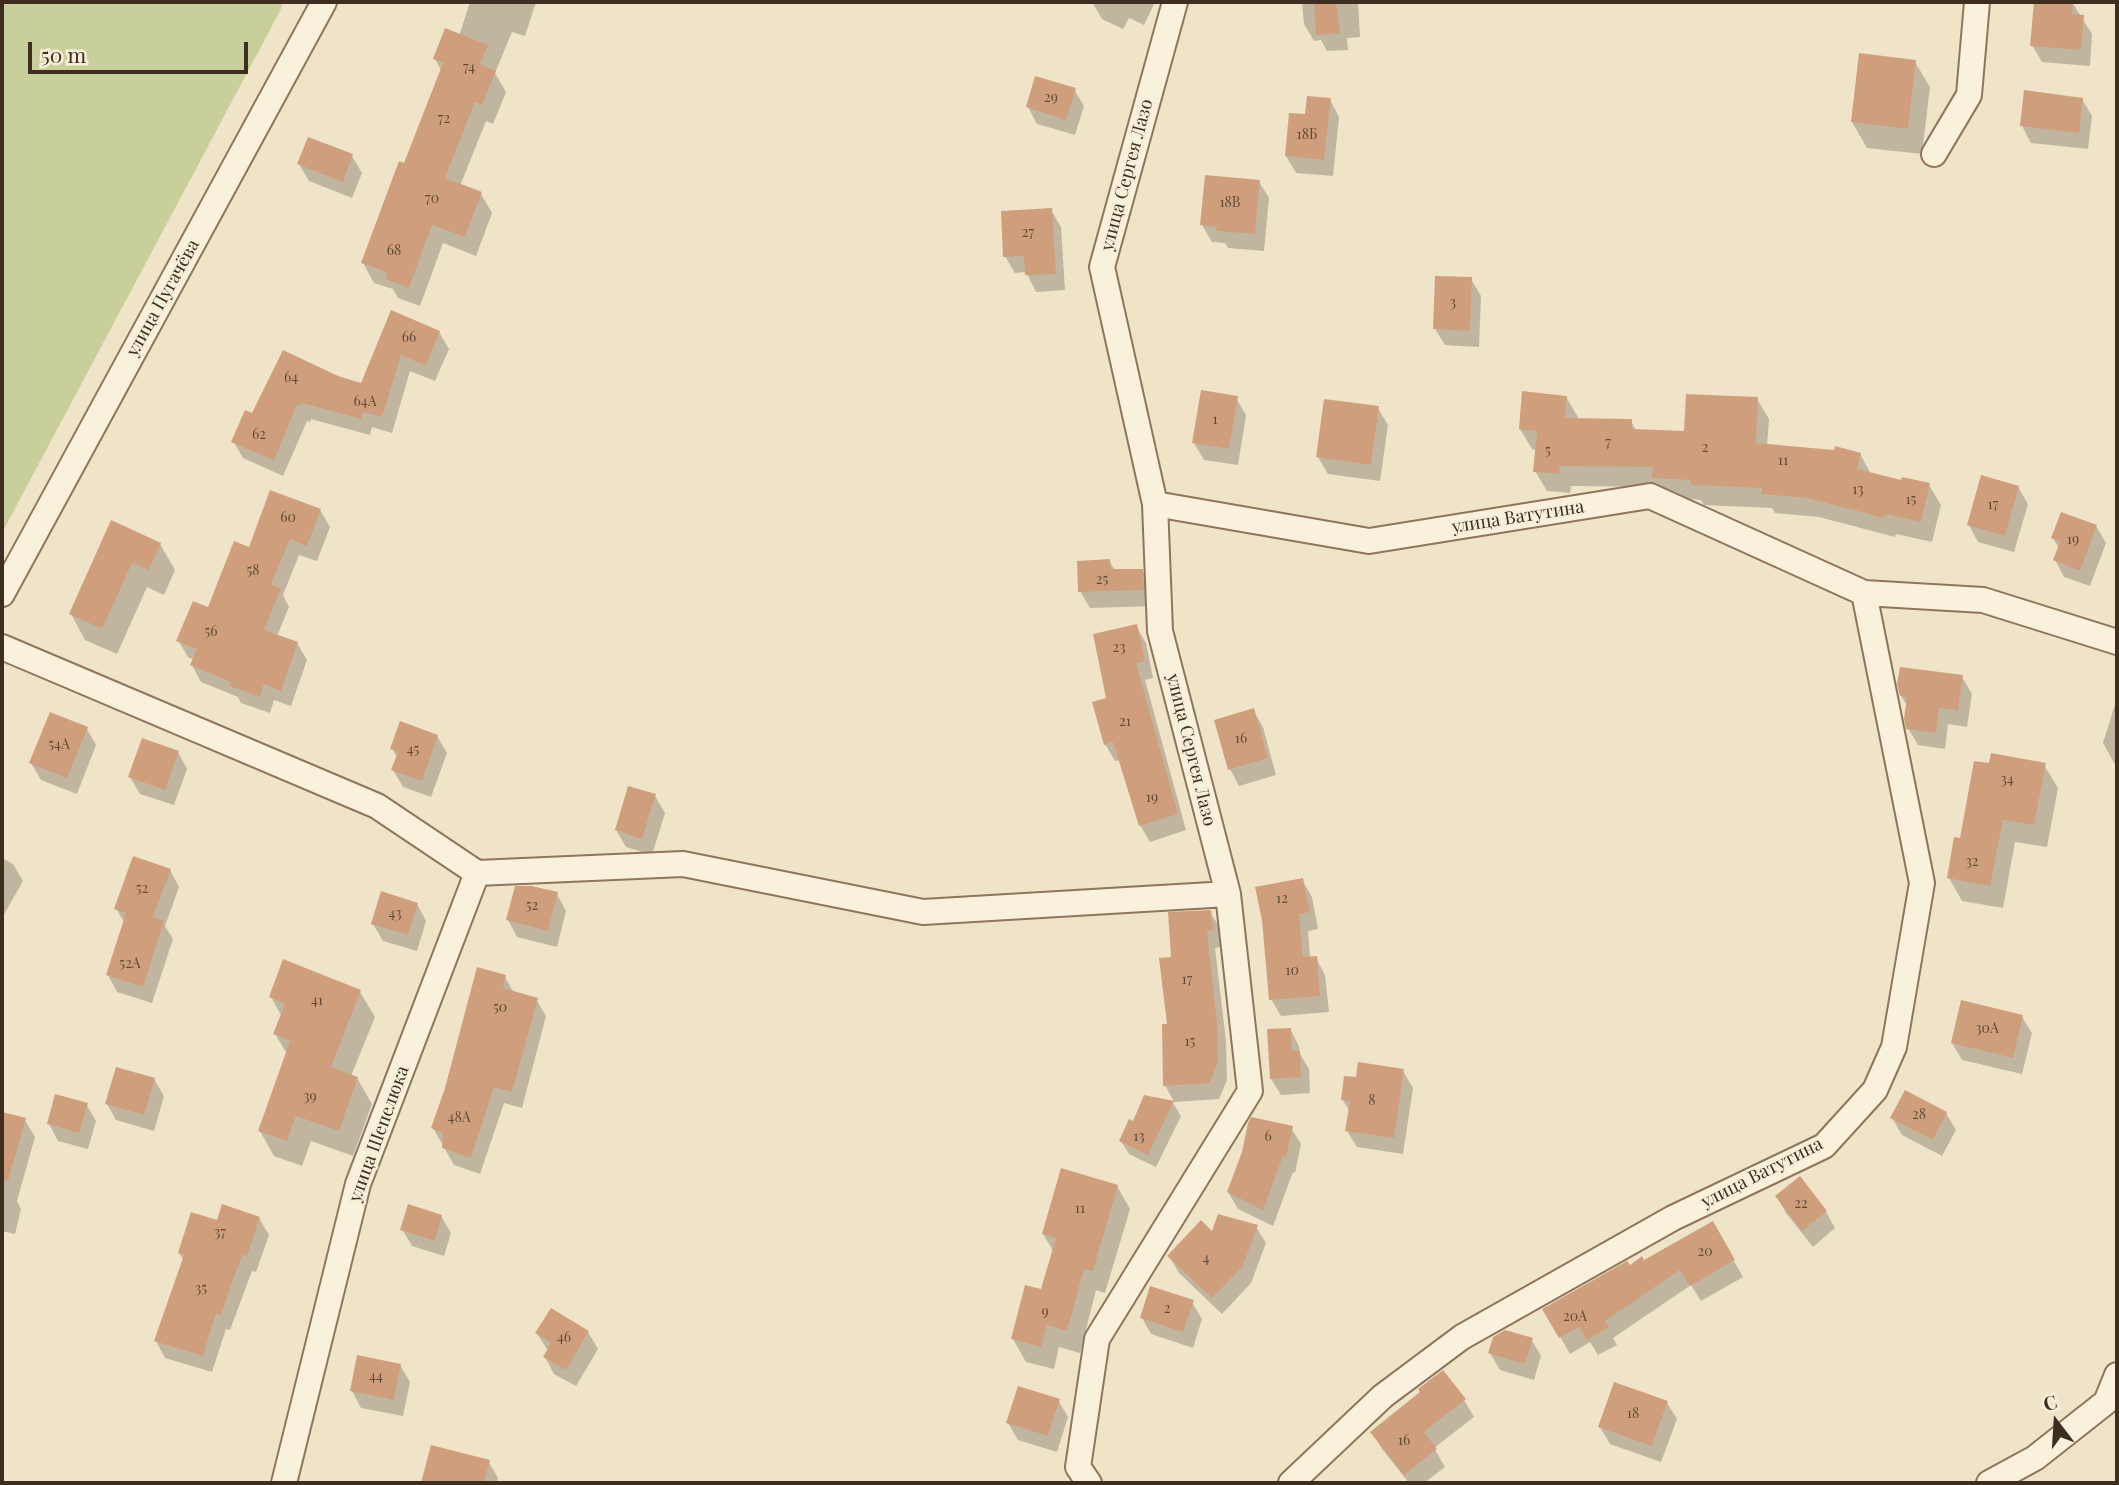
<!DOCTYPE html>
<meta charset="utf-8">
<style>
body{margin:0}
#map{position:relative;width:2119px;height:1485px;overflow:hidden;background:#f0e4c8;font-family:"Playfair Display",serif}
canvas{display:block}
.frame{position:absolute;inset:0;border:4px solid #3d2e20;pointer-events:none}
.north{position:absolute;left:2021px;top:1387px;width:70px;height:70px;-webkit-text-stroke:5px #f7eed8;paint-order:stroke;rotate:343deg;font-size:19px;font-weight:700;line-height:28px;text-align:center;color:#3d2e20}
.north::after{content:'';display:block;margin:auto;width:24px;height:32px;background:#3d2e20;clip-path:polygon(50% 0,100% 100%,50% 72%,0 100%)}
.scale{position:absolute;left:28px;top:42px;width:220px;height:32px;box-sizing:border-box;border:4px solid #3d2e20;border-top:0;padding-left:9px;font-size:21px;line-height:24px;white-space:nowrap;color:#3d2e20;-webkit-text-stroke:5px #f7eed8;paint-order:stroke}
</style>
<div id="map">
<canvas width="2119" height="1485"></canvas>
<div class="frame"></div>
<div class="north">С</div>
<div class="scale">50 m</div>
</div>
<script>
const ctx = document.querySelector('canvas').getContext('2d');
ctx.lineJoin = 'round';
function fillPath(path, color) {
  ctx.fillStyle = color;
  ctx.fill(path, 'evenodd');
}
function strokePath(path, color, width, dash) {
  ctx.strokeStyle = color;
  ctx.lineWidth = width;
  ctx.lineCap = dash ? 'butt' : 'round';
  ctx.setLineDash(dash || []);
  ctx.stroke(path);
}
function write(font, color, halo, rows, align = 'center') {
  ctx.font = font + ' "Playfair Display",serif';
  ctx.lineWidth = 5;
  ctx.setLineDash([]);
  ctx.textBaseline = 'middle';
  ctx.strokeStyle = halo;
  ctx.fillStyle = color;
  for (const [text, x, y, turn = 0] of rows) {
    ctx.save();
    ctx.translate(x, y);
    ctx.rotate((+turn || 0) * Math.PI / 180);
    ctx.textAlign = isNaN(turn) ? turn : align;
    if (halo) ctx.strokeText(text, 0, 0);
    ctx.fillText(text, 0, 0);
    ctx.restore();
  }
}
fillPath(new Path2D(`
 M2,2H283L280,11L2,533Z`), '#c9cf9b');
fillPath(new Path2D(`
 M470,2H536L525,36L512,32L495,73L506,92L493,124L486,121L460,186L481,194L492,213L476,256L443,243L420,306L398,298L393,289L374,283L363,263L442,72L435,59L459,36Z
 M1092,2H1155L1144,25L1129,18L1123,29L1102,19Z
 M1302,2H1358L1360,37L1347,38L1348,50L1327,51L1321,40L1314,41L1304,24Z
 M2036,2H2072L2092,34L2090,66L2042,62L2032,45Z
 M1915,62L1930,87L1922,154L1867,148L1852,122Z
 M1074,89L1084,106L1075,135L1037,124L1028,107Z
 M2082,99L2092,116L2088,149L2031,143L2022,126Z
 M1330,100L1339,117L1333,176L1296,173L1286,156L1306,116Z
 M352,156L362,173L352,198L309,181L299,164Z
 M1259,182L1269,198L1264,251L1228,248L1225,243L1212,242L1202,225Z
 M1051,210L1061,227L1065,290L1036,292L1026,272L1015,273L1005,256Z
 M1471,279L1481,296L1479,347L1445,345L1435,329Z
 M392,312L439,332L449,349L435,381L410,371L392,433L372,427L370,435L311,419L310,422L307,421L283,476L243,458L233,441L253,415L338,378L362,385Z
 M1566,397L1578,417L1577,420L1631,421L1636,430L1685,433L1757,399L1769,419L1767,446L1860,454L1871,474L1903,482L1929,485L1941,505L1932,542L1896,534L1895,537L1819,517L1775,513L1772,508L1704,505L1701,500L1666,497L1660,487L1571,486L1570,493L1547,491L1535,471L1537,450L1532,449L1520,429Z
 M1236,398L1246,415L1238,465L1204,460L1194,443Z
 M1378,408L1388,425L1380,481L1328,474L1318,457Z
 M2018,487L2028,504L2014,552L1978,542L1969,525Z
 M320,510L330,527L317,561L299,555L283,595L289,607L277,636L297,643L307,660L291,706L274,700L270,713L241,703L238,697L201,682L192,665L194,660L188,657L178,640L209,610L250,549Z
 M112,523L160,544L175,570L164,595L147,587L117,654L85,640L71,614Z
 M2096,526L2106,543L2090,586L2064,577L2055,560L2059,549L2053,538Z
 M1109,561L1115,570H1142L1151,587L1152,606L1090,608L1080,591Z
 M1136,626L1146,643L1153,678L1145,680L1186,830L1150,842L1140,825L1120,760L1115,761L1105,744L1108,699Z
 M1962,677L1972,694L1967,727L1948,724L1945,749L1918,745L1908,728V707L1901,696Z
 M2117,698V768L2103,743Z
 M1253,710L1263,727L1276,775L1239,786L1230,769Z
 M87,729L96,745L77,794L41,780L31,763Z
 M437,736L447,753L431,797L403,787L393,770L398,758L392,749Z
 M178,752L187,769L174,805L140,794L130,777Z
 M2044,765L2058,788L2047,847L2015,842L2003,908L1962,901L1949,878L1961,840Z
 M655,796L665,813L652,855L626,847L616,830Z
 M2,858L13,864L23,881L2,918Z
 M170,870L179,887L165,926L173,939L152,1003L117,992L108,975L125,924L116,908Z
 M1302,880L1312,897L1318,929L1308,931L1310,958H1316L1325,975L1329,1012L1281,1016L1271,999Z
 M557,894L566,911L557,947L517,937L508,920Z
 M417,904L426,921L417,951L383,941L373,924Z
 M1210,912L1220,928L1221,947L1215,948L1226,1041L1227,1080L1219,1099L1174,1102L1165,1085L1173,959Z
 M505,977L514,993L536,999L546,1016L522,1108L504,1103L480,1174L454,1165L433,1128Z
 M360,992L375,1017L351,1076L357,1078L372,1104L353,1156L311,1141L302,1166L274,1156L260,1131L287,1054L275,1034L282,1017L271,997Z
 M2022,1017L2032,1033L2022,1074L1962,1060L1952,1043Z
 M1290,1029L1299,1046L1300,1054L1309,1069L1310,1093L1281,1095L1271,1079Z
 M1403,1071L1413,1088L1403,1154L1357,1147L1347,1131L1350,1112L1343,1100L1357,1079Z
 M154,1079L164,1096L154,1131L116,1120L107,1104Z
 M1173,1103L1181,1116L1156,1167L1129,1154L1121,1141L1134,1123Z
 M86,1104L96,1121L88,1149L58,1141L49,1124Z
 M2,1113L25,1120L35,1137L17,1201L21,1209L15,1234L2,1231Z
 M1946,1113L1956,1130L1942,1156L1902,1135L1892,1118Z
 M1291,1128L1301,1144L1295,1173L1293,1172L1273,1226L1238,1209L1228,1192Z
 M1117,1186L1130,1209L1105,1293L1096,1290L1080,1353L1059,1347L1054,1369L1026,1362L1013,1339L1042,1291L1054,1252L1043,1234Z
 M1777,1197L1826,1212L1835,1228L1813,1247L1786,1213Z
 M441,1216L451,1233L444,1256L412,1246L402,1229Z
 M259,1218L269,1235L256,1272L252,1271L230,1330L226,1329L212,1372L165,1358L156,1341L184,1261L179,1253L218,1222Z
 M1712,1223L1743,1277L1701,1301L1691,1285L1613,1338L1617,1345L1598,1355L1590,1342L1570,1354L1545,1310L1629,1267L1644,1262Z
 M1256,1227L1266,1243L1251,1283L1222,1314L1179,1273L1169,1256L1213,1234Z
 M1192,1302L1202,1319L1193,1348L1151,1334L1142,1318Z
 M551,1310L588,1332L598,1349L576,1386L554,1374L545,1357L548,1351L537,1333Z
 M1531,1339L1541,1356L1534,1380L1500,1370L1490,1353Z
 M400,1365L410,1382L403,1416L361,1408L352,1391Z
 M1443,1372L1464,1400L1474,1417L1434,1448L1445,1467L1424,1483H1409L1382,1449L1372,1433L1422,1393Z
 M1058,1400L1068,1417L1057,1452L1018,1440L1008,1423Z
 M1667,1403L1677,1419L1661,1462L1610,1444L1600,1427Z
 M432,1448L488,1461L498,1478L497,1483H423Z`), '#0003');
fillPath(new Path2D(`
 M1314,2H1336L1340,33L1316,35Z
 M2034,2H2073L2072,14L2084,15L2081,50L2030,46Z
 M445,28L488,45L480,64L496,71L482,105L475,102L445,178L482,192L465,237L432,225L409,288L385,279L387,272L361,263L399,161L404,163L443,63L433,59Z
 M1859,53L1916,60L1908,129L1851,122Z
 M1035,76L1076,88L1066,120L1026,107Z
 M2024,90L2083,98L2079,133L2020,126Z
 M1307,96L1331,98L1324,160L1285,156L1289,113L1305,114Z
 M308,137L353,154L343,182L297,164Z
 M1205,175L1260,180L1255,234L1216,231L1217,227L1200,225Z
 M1052,208L1056,274L1025,275L1024,256L1003,257L1001,211Z
 M1435,276L1472,277L1470,331L1433,329Z
 M391,310L440,331L426,366L401,355L382,417L363,412L361,419L302,403L300,406L297,405L274,460L231,442L245,410L252,413L283,350L338,376L361,383Z
 M1201,390L1238,396L1229,449L1192,443Z
 M1522,391L1567,396L1565,418L1632,419V429L1684,431L1686,394L1758,397L1756,443L1834,450L1835,446L1861,453L1857,469L1901,480L1902,477L1930,483L1921,522L1885,514L1884,518L1806,498L1762,494V488L1691,485V480L1652,478L1653,467L1560,466L1559,474L1533,472L1537,431L1519,429Z
 M1324,399L1379,406L1371,465L1316,457Z
 M1981,475L2019,486L2005,536L1967,525Z
 M270,490L321,509L307,546L290,539L271,584L281,589L264,630L298,642L281,691L264,684L260,697L229,686L231,682L190,665L197,649L176,641L193,601L208,607L234,541L249,547Z
 M2061,512L2097,525L2080,571L2053,560L2060,542L2051,538Z
 M111,520L161,543L149,570L132,563L102,629L69,614Z
 M1110,559L1111,569H1143L1144,590L1078,592L1077,561Z
 M1137,624L1145,661L1136,663L1178,814L1139,826L1113,742L1104,745L1092,702L1106,698L1093,634Z
 M1900,667L1963,675L1958,710L1939,708L1936,733L1906,729L1904,719L1907,697L1900,696L1897,684Z
 M1254,708L1268,758L1228,770L1214,720Z
 M50,712L88,727L67,778L29,763Z
 M400,721L438,735L422,781L391,770L398,752L390,749Z
 M142,738L179,751L165,790L128,777Z
 M1991,753L2046,763L2034,825L2003,820L1990,886L1947,878L1954,837L1960,838L1974,761L1989,763Z
 M628,786L656,794L642,839L615,830Z
 M133,856L171,869L153,917L164,921L143,987L106,975L126,913L114,909Z
 M1303,878L1310,912L1299,914L1303,957L1317,956L1320,996L1269,1000L1262,920L1255,887Z
 M515,886H531L558,892L548,931L506,920Z
 M381,891L418,903L408,935L371,924Z
 M1211,910L1213,931H1207L1217,1023L1218,1062L1210,1083L1163,1086L1162,1024H1167L1159,958L1171,957L1168,912Z
 M283,959L361,990L331,1067L358,1077L339,1131L296,1116L287,1141L258,1131L290,1041L273,1034L285,1004L269,997Z
 M477,967L506,975L503,988L538,998L512,1092L494,1087L471,1158L442,1148L443,1133L431,1128L445,1088Z
 M1961,1000L2023,1015L2013,1058L1951,1043Z
 M1291,1028L1292,1051H1300L1301,1077L1270,1079L1267,1029Z
 M1358,1062L1404,1069L1394,1138L1345,1131L1350,1101L1341,1100L1344,1076L1356,1077Z
 M116,1067L155,1078L144,1115L105,1104Z
 M1905,1090L1947,1112L1933,1140L1890,1118Z
 M55,1094L88,1103L79,1133L47,1124Z
 M1144,1095L1174,1101L1148,1155L1119,1141L1129,1119L1133,1121Z
 M2,1112L26,1118L8,1181L2,1180Z
 M1251,1117L1293,1126L1286,1157L1283,1156L1263,1210L1227,1192L1242,1152L1248,1123Z
 M1061,1168L1118,1185L1093,1271L1084,1269L1067,1331L1047,1325L1041,1347L1011,1339L1025,1285L1041,1289L1056,1238L1042,1234Z
 M1800,1176L1827,1211L1802,1231L1775,1196Z
 M222,1204L260,1217L247,1256L242,1255L221,1315L216,1313L203,1356L154,1341L184,1255L178,1253L191,1212L217,1220Z
 M408,1204L442,1215L435,1241L400,1230Z
 M1218,1214L1258,1225L1243,1266L1212,1298L1167,1256L1201,1220L1212,1231Z
 M1713,1221L1735,1260L1690,1286L1680,1270L1605,1321L1609,1327L1587,1340L1579,1327L1559,1338L1542,1309L1627,1261L1630,1265L1642,1256L1644,1260Z
 M1150,1286L1194,1300L1183,1332L1140,1318Z
 M551,1308L589,1331L566,1370L543,1357L551,1343L535,1333Z
 M1505,1330L1533,1338L1525,1364L1488,1353L1493,1337Z
 M357,1355L401,1364L394,1400L350,1391Z
 M1443,1370L1466,1399L1424,1432L1437,1449L1404,1475L1370,1432L1420,1392L1418,1389Z
 M1614,1382L1668,1401L1652,1446L1598,1427Z
 M1018,1386L1060,1399L1048,1436L1006,1423Z
 M431,1445L490,1460L484,1483H421Z`), '#cf9f7d');
const street = new Path2D(`
 M1934,154L1969,95L1977,2
 M1155,504L1369,541L1650,496L1864,593L1983,600L2117,642
 M2,594L324,2
 M2,647L377,806L477,873L683,864L923,912L1228,894
 M284,1483L358,1184L477,873
 M1089,1483L1078,1467L1097,1339L1250,1091L1228,894L1160,631L1155,504L1102,267L1175,2
 M1291,1483L1383,1396L1462,1337L1673,1218L1824,1146L1875,1090L1894,1047L1922,883L1864,593
 M1989,1483L2035,1458L2106,1402L2117,1375`);
strokePath(street, '#8d765c', 28);
strokePath(street, '#faf1dc', 24);
write('14px', '#624a37', null, [
 ["74",469,68],
 ["29",1051,98],
 ["72",444,119],
 ["18Б",1307,135],
 ["70",432,199],
 ["18В",1230,203],
 ["27",1028,233],
 ["68",394,251],
 ["3",1453,303],
 ["66",409,338],
 ["64",291,378],
 ["64А",365,402],
 ["1",1215,420],
 ["62",259,435],
 ["7",1608,443],
 ["2",1705,448],
 ["5",1548,451],
 ["11",1783,461],
 ["13",1858,490],
 ["15",1911,500],
 ["17",1993,505],
 ["60",288,518],
 ["19",2073,540],
 ["58",253,571],
 ["25",1102,580],
 ["56",211,632],
 ["23",1119,648],
 ["21",1125,722],
 ["16",1241,739],
 ["54А",59,745],
 ["45",413,750],
 ["34",2007,780],
 ["19",1152,798],
 ["32",1972,862],
 ["52",142,889],
 ["12",1282,899],
 ["52",532,906],
 ["43",395,914],
 ["52А",130,964],
 ["10",1292,971],
 ["17",1187,980],
 ["41",317,1001],
 ["50",500,1008],
 ["30А",1987,1029],
 ["15",1190,1042],
 ["39",310,1097],
 ["8",1372,1101],
 ["28",1919,1115],
 ["48А",459,1118],
 ["13",1139,1137],
 ["6",1268,1137],
 ["22",1801,1204],
 ["11",1080,1209],
 ["37",220,1233],
 ["20",1705,1252],
 ["4",1206,1259],
 ["35",201,1289],
 ["2",1167,1309],
 ["9",1045,1312],
 ["20А",1575,1317],
 ["46",564,1338],
 ["44",376,1377],
 ["18",1633,1414],
 ["16",1404,1441]
]);
write('18px', '#3d2e20', '#f7eed8', [
 ["улица Сергея Лазо",1127,175,-75],
 ["улица Пугачёва",163,298,-61],
 ["улица Ватутина",1518,517,-9],
 ["улица Сергея Лазо",1191,750,76],
 ["улица Шепелюка",379,1134,-70],
 ["улица Ватутина",1762,1173,-27]
]);
</script>
